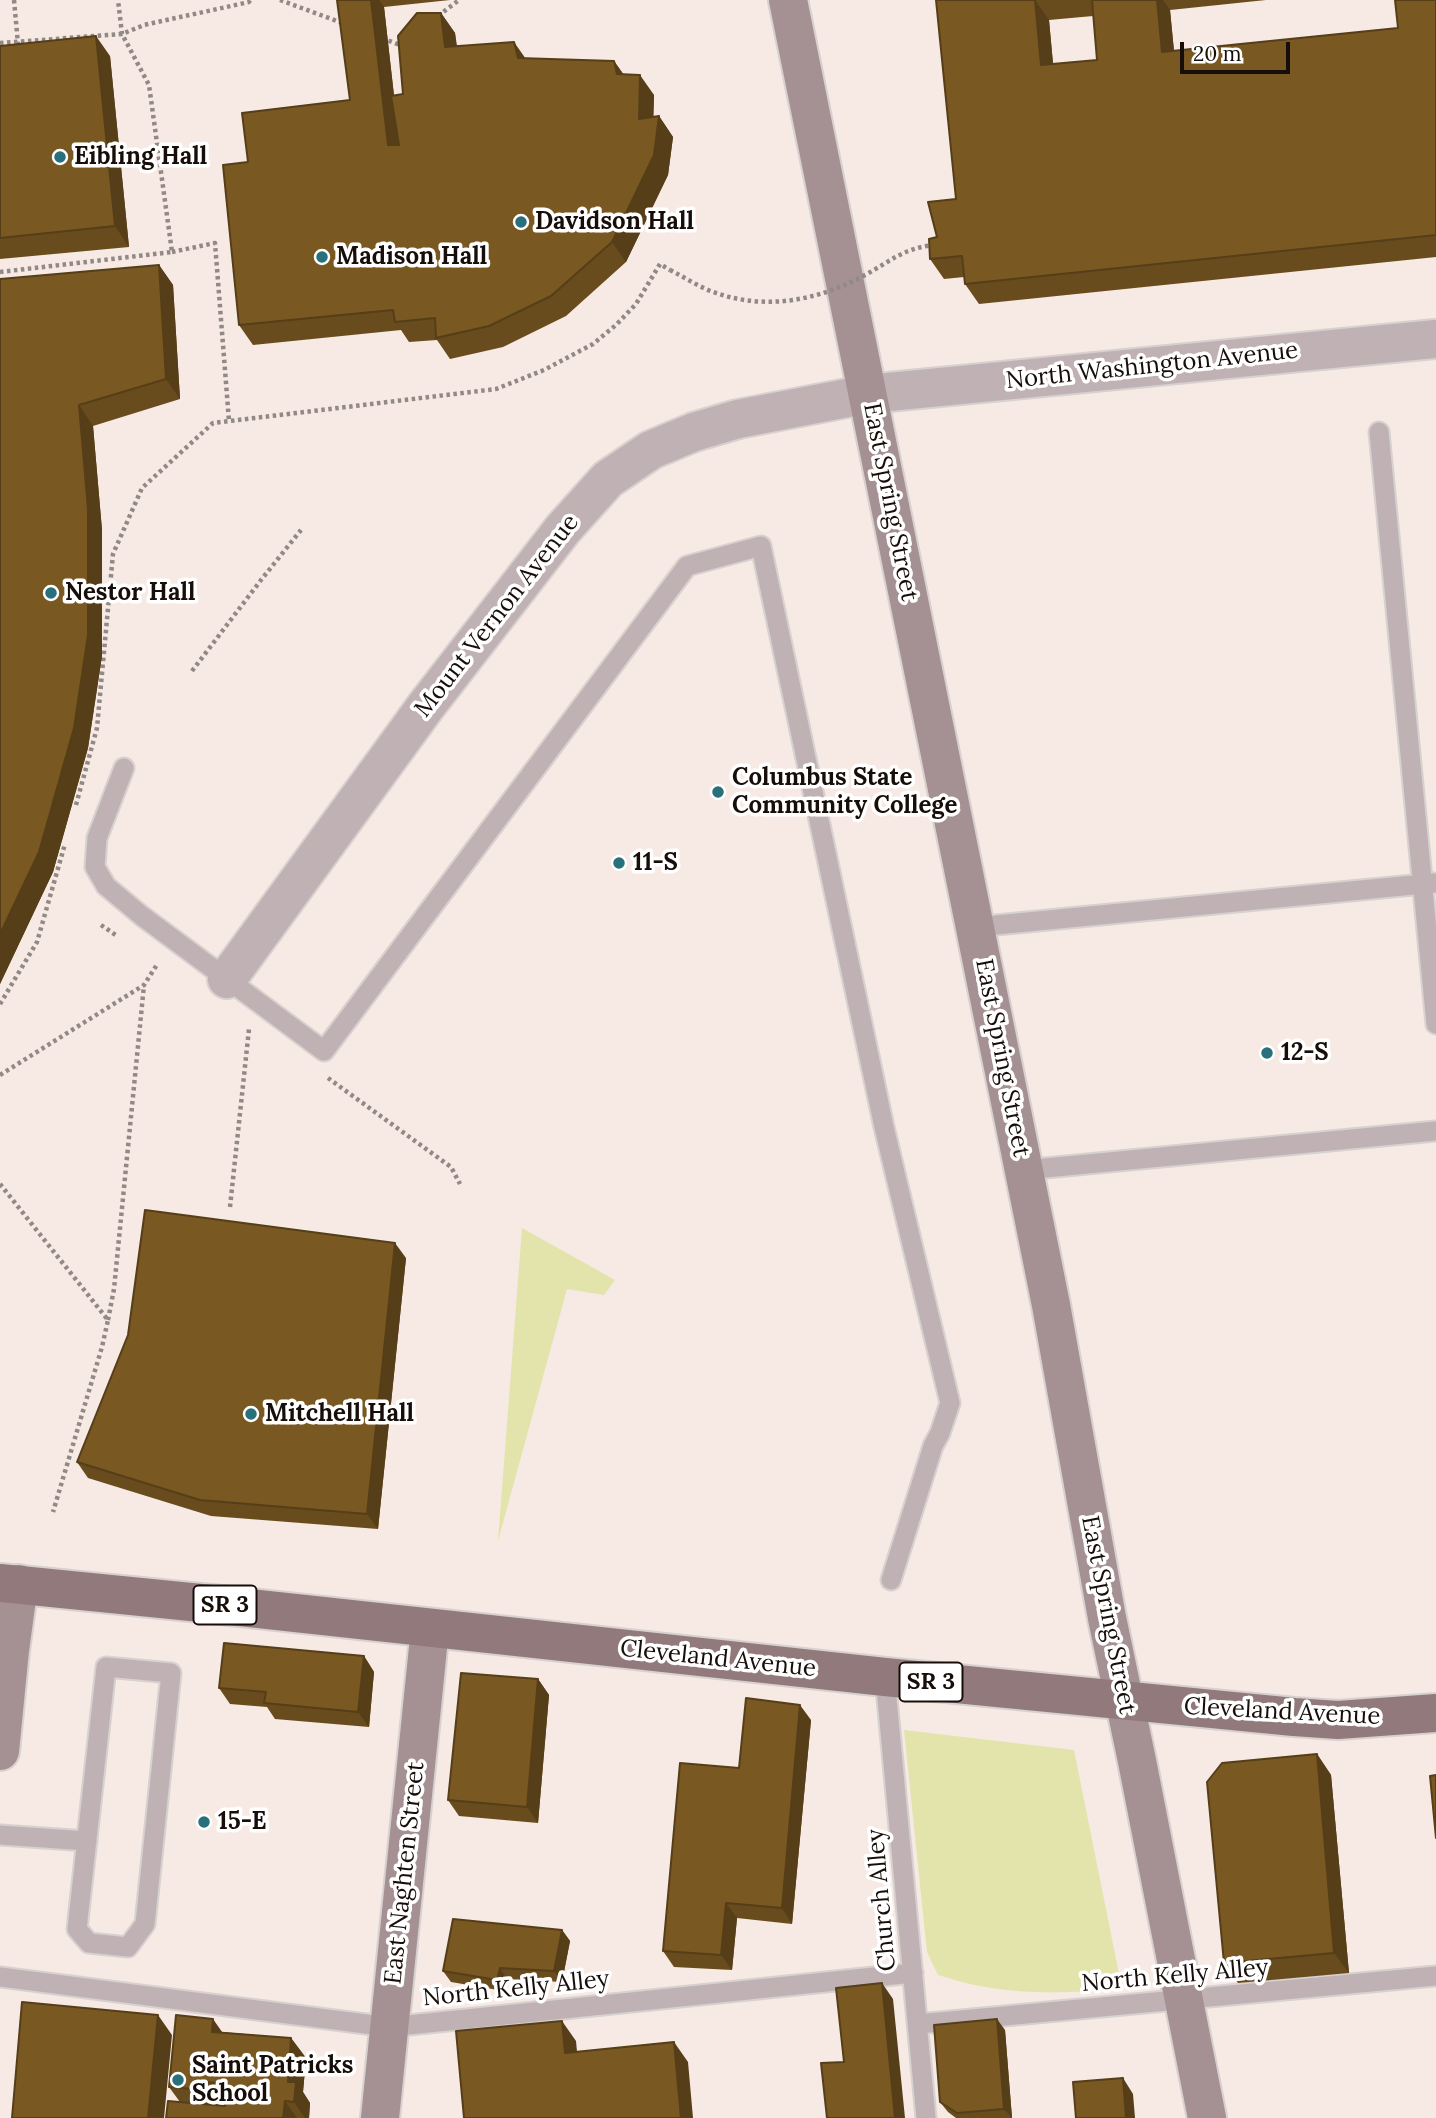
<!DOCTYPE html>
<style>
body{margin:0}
#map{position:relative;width:1436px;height:2118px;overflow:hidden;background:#fcf6f4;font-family:Lora,serif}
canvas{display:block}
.scale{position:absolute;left:1180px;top:42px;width:110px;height:32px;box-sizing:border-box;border:4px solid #170e0a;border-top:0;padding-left:9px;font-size:21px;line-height:24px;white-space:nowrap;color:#170e0a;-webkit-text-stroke:5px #fff;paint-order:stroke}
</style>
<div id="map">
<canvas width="1436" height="2118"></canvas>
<div class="scale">20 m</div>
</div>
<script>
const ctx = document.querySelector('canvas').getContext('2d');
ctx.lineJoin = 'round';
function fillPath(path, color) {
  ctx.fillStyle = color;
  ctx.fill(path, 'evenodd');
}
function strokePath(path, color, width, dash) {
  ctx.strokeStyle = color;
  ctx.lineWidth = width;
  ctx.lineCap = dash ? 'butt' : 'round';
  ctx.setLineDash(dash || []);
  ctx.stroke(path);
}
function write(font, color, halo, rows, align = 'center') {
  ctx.font = font + ' Lora,serif';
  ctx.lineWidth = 7;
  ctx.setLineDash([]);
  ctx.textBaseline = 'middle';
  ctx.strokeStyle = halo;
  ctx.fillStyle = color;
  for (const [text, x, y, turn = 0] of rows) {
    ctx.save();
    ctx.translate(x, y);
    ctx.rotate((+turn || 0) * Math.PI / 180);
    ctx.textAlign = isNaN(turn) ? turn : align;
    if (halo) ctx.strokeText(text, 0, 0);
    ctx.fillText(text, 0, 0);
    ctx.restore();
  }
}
fillPath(new Path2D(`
 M0,0H1436V2118H0Z`), '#f7e9e3');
fillPath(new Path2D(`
 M522,1228L615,1280L604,1295L567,1289L498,1541Z
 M904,1730L1074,1750L1122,1989C1073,1993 1023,1995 975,1985C963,1983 950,1978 938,1975L927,1952Z`), '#e2e4ab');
const lane = new Path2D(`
 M1379,432L1436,1024
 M124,768L97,838L95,867L106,886L142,916L324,1051L687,566L761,546L884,1127L950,1403L940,1433L933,1446L891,1580
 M975,927L1434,883
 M1024,1170L1436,1131
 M106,1667L171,1673L145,1924L128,1947L89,1943L77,1929Z
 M885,1677L926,2118
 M0,1835L87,1841
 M0,1977L389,2027L913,1973
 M918,2024L1436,1976`);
const street = new Path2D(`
 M227,979L426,706L563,529L608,479L651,450L694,432L738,419L868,394L1436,339`);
const secondary = new Path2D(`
 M788,0L1051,1305L1107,1618L1137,1761L1207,2118
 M0,1751L10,1650L19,1584
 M380,2118L430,1628`);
const primary = new Path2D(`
 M0,1583L231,1606L885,1677L1294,1717L1338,1720L1436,1713`);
strokePath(lane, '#d7d1cf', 23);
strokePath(street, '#d7d1cf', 42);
strokePath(secondary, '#d7d1cf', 42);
strokePath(primary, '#d7d1cf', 42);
strokePath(new Path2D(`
 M14,0L18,44
 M280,0L345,24
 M438,16L459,0
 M382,38L400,45L403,43
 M0,43L122,34L144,25L249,2L250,0
 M172,252L215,243L229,421
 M0,272L172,252L149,85L122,34L118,0
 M192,671L261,580L301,530
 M76,805L97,728L113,554L142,488L213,423L496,389L544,370L593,344L616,325L636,304L660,264L670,270
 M101,925L117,936
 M0,1004L37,942L65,844
 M0,1075L144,985L158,963
 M328,1078L451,1167L460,1184
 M0,1184L108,1320L102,1347L53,1512
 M230,1207L249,1029
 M108,1320L114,1289L144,985`), '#918986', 4.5, [3.5, 3.5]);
strokePath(lane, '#c0b2b4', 19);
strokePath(street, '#c0b2b4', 38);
strokePath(secondary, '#a59193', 38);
strokePath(primary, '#91797c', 38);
strokePath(new Path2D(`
 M670,270C686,278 702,289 719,294C768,310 820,300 865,275C891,261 902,249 933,245`), '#918986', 4.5, [3.5, 3.5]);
fillPath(new Path2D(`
 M337,0H450L384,7L394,96L403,94L441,13L455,33L457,46L525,58L614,61L624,75L654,95L653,117L659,116L673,137L668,175L626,262L566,316L503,347L450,359L437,340L409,342L401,330L253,345L239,325L350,100Z
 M936,0H1266L1170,10L1174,51L1398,28L1436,0V257L979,304L965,284L964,277L944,279L930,259L937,237L956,199ZM1093,16L1097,60L1053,64L1049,20Z
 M0,46L110,56L129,247L0,259Z
 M159,265L173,285L180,399L93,426L102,530V656L88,748L53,872L0,984V279Z
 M406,1258L378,1529L211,1516L88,1478L77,1462Z
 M364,1656L374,1672L369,1727L275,1719L267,1707L230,1704L219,1688Z
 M538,1679L549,1695L538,1823L459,1816L448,1800Z
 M811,1720L792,1924L737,1918L732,1970L674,1967L663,1951L739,1768Z
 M1317,1754L1331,1775L1349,1973L1238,1983L1224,1963Z
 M562,1930L570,1941L562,1982L507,1979L504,1991L451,1982L443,1971Z
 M1005,2030L1012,2118H956L948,2112L940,2102Z
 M222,2032L291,2038L306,2058L303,2092L310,2103L309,2118H166L180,2102L169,2087ZM220,2102L225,2103V2106H220Z`), '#694c1d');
fillPath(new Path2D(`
 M371,0H379L384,7L402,166L388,145Z
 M1035,0L1049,20L1055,85L1041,65Z
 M1157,0H1163L1170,10L1176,72L1162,52Z
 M441,13L455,33L459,68L445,47Z
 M96,36L110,56L129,247L115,226Z
 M514,42L528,62L518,58Z
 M614,61L628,81L617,74Z
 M640,75L654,95L653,139L639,119Z
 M659,116L673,137L668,175L626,262L612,242Z
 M159,265L173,285L180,399L166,379Z
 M79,405L93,426L102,530V656L88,748L53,872L0,984V934Z
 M395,1243L406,1258L378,1529L367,1514Z
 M364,1656L374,1672L369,1727L358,1712Z
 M538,1679L549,1695L538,1823L527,1807Z
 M800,1705L811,1720L792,1924L782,1908Z
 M1317,1754L1331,1775L1349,1973L1334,1953Z
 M726,1903L737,1918L732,1970L721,1955Z
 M562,1930L570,1941L562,1982L554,1971Z
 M500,1968L507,1979L504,1991L497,1980Z
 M882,1983L893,1999L905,2118H895Z
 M158,2015L172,2035L164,2118H148Z
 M213,2019L227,2039L212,2032Z
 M997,2019L1005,2030L1012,2118L1004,2109Z
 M562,2021L576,2041L579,2073L565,2053Z
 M291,2038L306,2058L303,2092L310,2103L309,2118H305L294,2102L288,2082Z
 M674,2042L688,2062L693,2118H681Z
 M1123,2078L1133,2094L1135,2118H1126Z
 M206,2082L220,2102V2111L206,2090Z
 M285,2101L297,2118H283Z`), '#553e18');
const building = new Path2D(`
 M337,0H371L388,145H399L391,96L403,94L398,36L417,13H441L445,47L514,42L518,58L614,61L617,74L640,75L639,119L659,116L654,155L612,242L551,296L489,326L436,338L435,318L395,322L393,310L239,325L223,165L248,162L242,113L350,100Z
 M936,0H1035L1041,65L1097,60L1092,0H1157L1162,52L1398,28L1395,0H1436V235L965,284L962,256L930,259L929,239L937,237L928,202L956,199Z
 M96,36L115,226L0,238V46Z
 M159,265L166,379L79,405L88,509V635L74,728L39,852L0,934V279Z
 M145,1210L395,1243L367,1514L200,1500L77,1462L128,1335Z
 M224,1643L364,1656L358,1712L264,1703L266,1692L219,1688Z
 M461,1673L538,1679L527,1807L448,1800Z
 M746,1698L800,1705L782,1908L726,1903L721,1955L663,1951L680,1763L739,1768Z
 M1317,1754L1334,1953L1224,1963L1207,1782L1222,1763Z
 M1436,1775V1838L1430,1776Z
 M453,1919L562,1930L554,1971L500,1968L497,1980L443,1971Z
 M882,1983L895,2118H827L821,2063L844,2062L836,1988Z
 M22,2002L158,2015L148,2118H12Z
 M176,2015L213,2019L212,2032L291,2038L288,2082H296L294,2102L285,2101L283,2118H166L168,2101L225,2106L227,2084L206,2082V2090L169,2087Z
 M997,2019L1004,2109L957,2113L940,2102L934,2025Z
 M562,2021L565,2053L674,2042L681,2118H464L456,2031Z
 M1123,2078L1126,2118H1076L1073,2082Z`);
fillPath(building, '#7a5822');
strokePath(building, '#553e18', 2);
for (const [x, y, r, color] of [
 [60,157,7,"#28707b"],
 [521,222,7,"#28707b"],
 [322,257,7,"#28707b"],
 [51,593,7,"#28707b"],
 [718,792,7,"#28707b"],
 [619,863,7,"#28707b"],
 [1267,1053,7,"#28707b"],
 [251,1414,7,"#28707b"],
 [204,1822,7,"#28707b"],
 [178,2080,7,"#28707b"]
]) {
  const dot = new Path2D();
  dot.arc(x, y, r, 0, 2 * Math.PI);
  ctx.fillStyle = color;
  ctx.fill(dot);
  strokePath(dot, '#fff', 2.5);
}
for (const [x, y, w] of [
 [225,1605,63],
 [931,1682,63]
]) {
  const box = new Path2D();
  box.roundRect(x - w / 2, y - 19.5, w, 39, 5);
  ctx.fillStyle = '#fff';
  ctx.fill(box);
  strokePath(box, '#170e0a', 2);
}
write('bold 23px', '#170e0a', null, [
 ["SR 3",225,1605],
 ["SR 3",931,1682]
]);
write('bold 24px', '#170e0a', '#fff', [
 ["Eibling Hall",74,157],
 ["Davidson Hall",535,222],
 ["Madison Hall",336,257],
 ["Nestor Hall",65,593],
 ["Columbus State",732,778],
 ["Community College",732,806],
 ["11-S",633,863],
 ["12-S",1281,1053],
 ["Mitchell Hall",265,1414],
 ["15-E",218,1822],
 ["Saint Patricks",192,2066],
 ["School",192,2094]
], 'left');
write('24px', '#170e0a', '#fff', [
 ["North Washington Avenue",1152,366,-6],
 ["East Spring Street",890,502,79],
 ["Mount Vernon Avenue",497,616,-52],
 ["East Spring Street",1002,1058,79],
 ["East Spring Street",1108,1615,79],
 ["Cleveland Avenue",718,1659,6],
 ["Cleveland Avenue",1282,1712,3],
 ["East Naghten Street",405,1873,-84],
 ["Church Alley",882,1900,-95],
 ["North Kelly Alley",1175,1976,-5],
 ["North Kelly Alley",516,1989,-6]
]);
</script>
